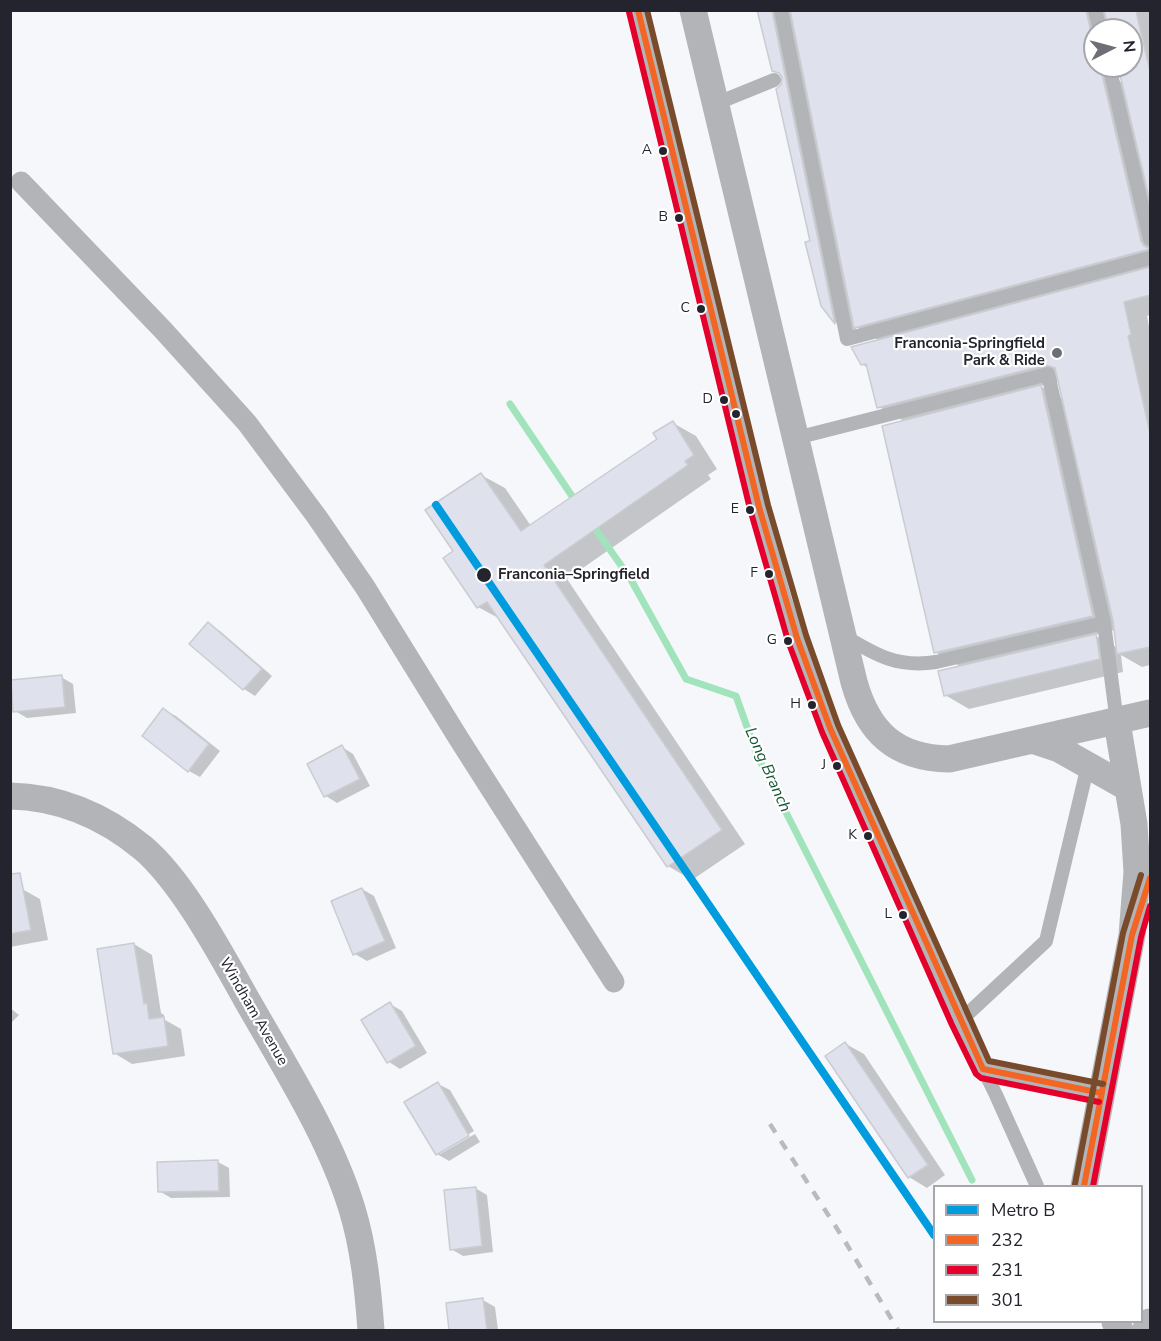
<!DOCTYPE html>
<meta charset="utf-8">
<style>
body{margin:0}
#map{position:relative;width:1161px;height:1341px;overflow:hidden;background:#f6f7fb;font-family:"Nunito Sans",sans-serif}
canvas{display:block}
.frame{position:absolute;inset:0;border:12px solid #23242e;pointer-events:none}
.legend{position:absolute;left:933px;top:1185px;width:210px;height:138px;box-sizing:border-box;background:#fff;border:2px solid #a7a7ab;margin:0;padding:8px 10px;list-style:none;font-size:18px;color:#23242e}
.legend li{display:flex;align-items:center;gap:12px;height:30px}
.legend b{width:30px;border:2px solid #a7a7ab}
.north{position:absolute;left:1083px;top:18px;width:60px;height:60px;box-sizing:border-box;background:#fff;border:2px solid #a7a7ab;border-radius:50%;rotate:84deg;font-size:16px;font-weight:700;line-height:24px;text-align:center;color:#23242e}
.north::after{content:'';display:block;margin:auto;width:21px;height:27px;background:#6d6e76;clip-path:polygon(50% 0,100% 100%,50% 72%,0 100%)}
</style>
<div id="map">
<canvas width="1161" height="1341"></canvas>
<div class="frame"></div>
<ul class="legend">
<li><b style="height:8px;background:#009cde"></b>Metro B</li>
<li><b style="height:8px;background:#f26522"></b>232</li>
<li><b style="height:8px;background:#e4002b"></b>231</li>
<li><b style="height:8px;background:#7a4b2a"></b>301</li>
</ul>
<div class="north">N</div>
</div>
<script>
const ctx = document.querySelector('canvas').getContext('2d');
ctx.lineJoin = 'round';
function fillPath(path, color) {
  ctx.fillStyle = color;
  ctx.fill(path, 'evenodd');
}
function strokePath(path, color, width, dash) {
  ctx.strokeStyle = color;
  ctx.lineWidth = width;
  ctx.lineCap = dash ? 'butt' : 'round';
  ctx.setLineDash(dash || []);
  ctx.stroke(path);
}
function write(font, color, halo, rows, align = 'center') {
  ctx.font = font + ' "Nunito Sans",sans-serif';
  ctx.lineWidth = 4.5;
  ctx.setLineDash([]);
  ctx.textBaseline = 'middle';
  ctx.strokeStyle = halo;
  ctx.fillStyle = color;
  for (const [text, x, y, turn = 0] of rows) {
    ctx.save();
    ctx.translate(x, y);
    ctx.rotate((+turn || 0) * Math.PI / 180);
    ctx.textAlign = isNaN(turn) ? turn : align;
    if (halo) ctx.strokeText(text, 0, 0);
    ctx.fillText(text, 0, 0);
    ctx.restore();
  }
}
fillPath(new Path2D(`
 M759,10H1150V315L1147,316L1150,332V665L1142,667L1121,655L1123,672L969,709L945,695L961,667L935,652L904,421L879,407L868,368L862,364L880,341L856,327L858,335L836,323L822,306L783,86L784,77L773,70ZM1095,30H1131V66H1100L1123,80V83L1093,66L1095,63ZM1060,381L1065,400L1040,386ZM1115,630L1118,648L1094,635Z
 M673,423L696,436L717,469L708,475L711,479L567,579L745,844L692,880L668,866L502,620L478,607L455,551L481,475L505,488L531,526L659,440Z
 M208,624L220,631L272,676L255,696L244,689Z
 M61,677L73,684L76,713L27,718L15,711Z
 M164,710L176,716L220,751L200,777L189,771Z
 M342,747L353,754L370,786L337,803L326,796L309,765Z
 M22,889L40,899L48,940L10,947V891Z
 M362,889L374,896L396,948L367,961L355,954Z
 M134,944L152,955L161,1013L164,1015L165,1020L181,1029L185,1056L132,1064L114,1053Z
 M390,1004L402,1011L427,1053L400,1069L389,1062L364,1020Z
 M10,1008L19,1015L10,1024Z
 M846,1044L864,1054L945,1175L927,1188L909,1177Z
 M438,1084L450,1090L474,1131L440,1151V1154L475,1134L480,1142L449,1161L437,1154Z
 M218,1162L229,1168L230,1197L171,1198L159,1191Z
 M475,1188L487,1195L493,1252L463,1256L451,1249Z
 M483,1300L495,1307L498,1330H451L447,1304Z`), '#0003');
strokePath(new Path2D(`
 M510,404L576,502
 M591,523L630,578L686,679L736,696L757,755L972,1180`), '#a1e3bb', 7);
const building = new Path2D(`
 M757,10H772L835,324L821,306L805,242L810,241L776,89L781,85L782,77L779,73L772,71Z
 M790,10H1086L1091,32L1095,37V66H1100L1141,241L1144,246L1150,249L854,328Z
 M1104,10H1136L1138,20L1150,71V202L1118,66H1131V30H1109Z
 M1150,267V295L1124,302L1131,334L1128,336L1150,433V647L1117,654L1113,621L1055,368L1046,365L877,408L866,364L861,365L851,347Z
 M1041,385L1093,616L934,653L882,426Z
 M673,421L694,455L685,461L688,465L544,565L722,830L667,867L487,602L477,608L443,558L453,551L425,510L481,473L521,531L657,439L653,433Z
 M208,622L262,669L243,690L189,644Z
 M1096,634L1100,659L944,696L938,671Z
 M62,675L65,707L13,712L11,680Z
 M163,708L209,744L188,772L142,736Z
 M342,745L360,779L324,797L307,764Z
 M20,873L31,930L10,934V874Z
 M362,888L385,941L353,955L331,901Z
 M134,943L144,1004L147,1003L149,1019L164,1017L168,1046L113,1054L97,949Z
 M390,1002L416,1046L387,1063L361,1020Z
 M845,1042L928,1165L908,1178L825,1056Z
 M438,1082L469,1136L436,1155L404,1102Z
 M218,1160L219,1191L158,1192L157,1162Z
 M476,1187L482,1246L450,1250L444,1190Z
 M483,1298L487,1330H449L446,1303Z`);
fillPath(building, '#dfe1ed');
strokePath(building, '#cbccd2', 1.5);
strokePath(new Path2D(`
 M638,10L759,507L784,597L814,686L850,774L960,1021L996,1095L1037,1186
 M781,10L847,339L1150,258
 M1095,10L1100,30
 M1109,66L1150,239
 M715,104L774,80
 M796,438L1048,374L1104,623L1117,722
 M844,636C876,655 897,668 936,662L1104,623
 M960,1021L1046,941L1088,765
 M983,1069L1101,1093`), '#b3b4b8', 14);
strokePath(new Path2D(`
 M21,182L163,330L247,423L317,517L365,587L459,739L614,982`), '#b3b4b8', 21);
strokePath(new Path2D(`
 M693,10L854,682C868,732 895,758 949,759L1150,713
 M1035,741L1059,749L1128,788
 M10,796C61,797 104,816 143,848C183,882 222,956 248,1002C285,1067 330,1137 352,1209C364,1248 368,1290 371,1330
 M1084,1186L1132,935L1137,872L1134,824L1117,722
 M1115,1322L1120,1330`), '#b3b4b8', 27);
strokePath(new Path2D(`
 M1149,1330L1150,1325`), '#b5b6bb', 33);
strokePath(new Path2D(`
 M770,1124L843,1238L898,1330`), '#bababd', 4.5, [10, 10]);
strokePath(new Path2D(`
 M638,10L759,507L797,638L830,728L983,1069L1101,1093
 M1084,1186L1132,935L1150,878`), '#f26522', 6);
strokePath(new Path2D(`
 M629,12L750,509L788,641L822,732L952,1025L976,1074L981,1078L1099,1102
 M1093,1186L1141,937L1150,906`), '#e4002b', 6);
strokePath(new Path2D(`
 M647,10L768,505L806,635L838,725L989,1061L1103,1084
 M1075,1184L1123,933L1141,875`), '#7a4b2a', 6);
strokePath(new Path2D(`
 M436,505L934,1235`), '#009cde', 8);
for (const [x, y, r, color] of [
 [663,151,5,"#23242e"],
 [679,218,5,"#23242e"],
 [701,309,5,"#23242e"],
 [1057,353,6,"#6d6e76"],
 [724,400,5,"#23242e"],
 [736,414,5,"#23242e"],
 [750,510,5,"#23242e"],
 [769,574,5,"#23242e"],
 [484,575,8,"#23242e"],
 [788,641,5,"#23242e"],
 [812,705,5,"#23242e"],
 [837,766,5,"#23242e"],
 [868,836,5,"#23242e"],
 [903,915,5,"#23242e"]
]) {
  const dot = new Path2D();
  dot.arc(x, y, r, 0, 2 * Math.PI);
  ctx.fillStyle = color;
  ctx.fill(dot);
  strokePath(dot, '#fff', 2);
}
write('14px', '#23242e', '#fff', [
 ["A",652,151],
 ["B",668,218],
 ["C",690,309],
 ["D",713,400],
 ["E",739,510],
 ["F",758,574],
 ["G",777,641],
 ["H",801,705],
 ["J",826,766],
 ["K",857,836],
 ["L",892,915]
], 'right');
write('bold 15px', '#23242e', '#fff', [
 ["Franconia-Springfield",1045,344],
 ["Park & Ride",1045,361]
], 'right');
write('bold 15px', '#23242e', '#fff', [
 ["Franconia–Springfield",498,575]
], 'left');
write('15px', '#23242e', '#fff', [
 ["Windham Avenue",253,1012,60]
]);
write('italic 16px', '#105632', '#fff', [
 ["Long Branch",767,770,66]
]);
</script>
